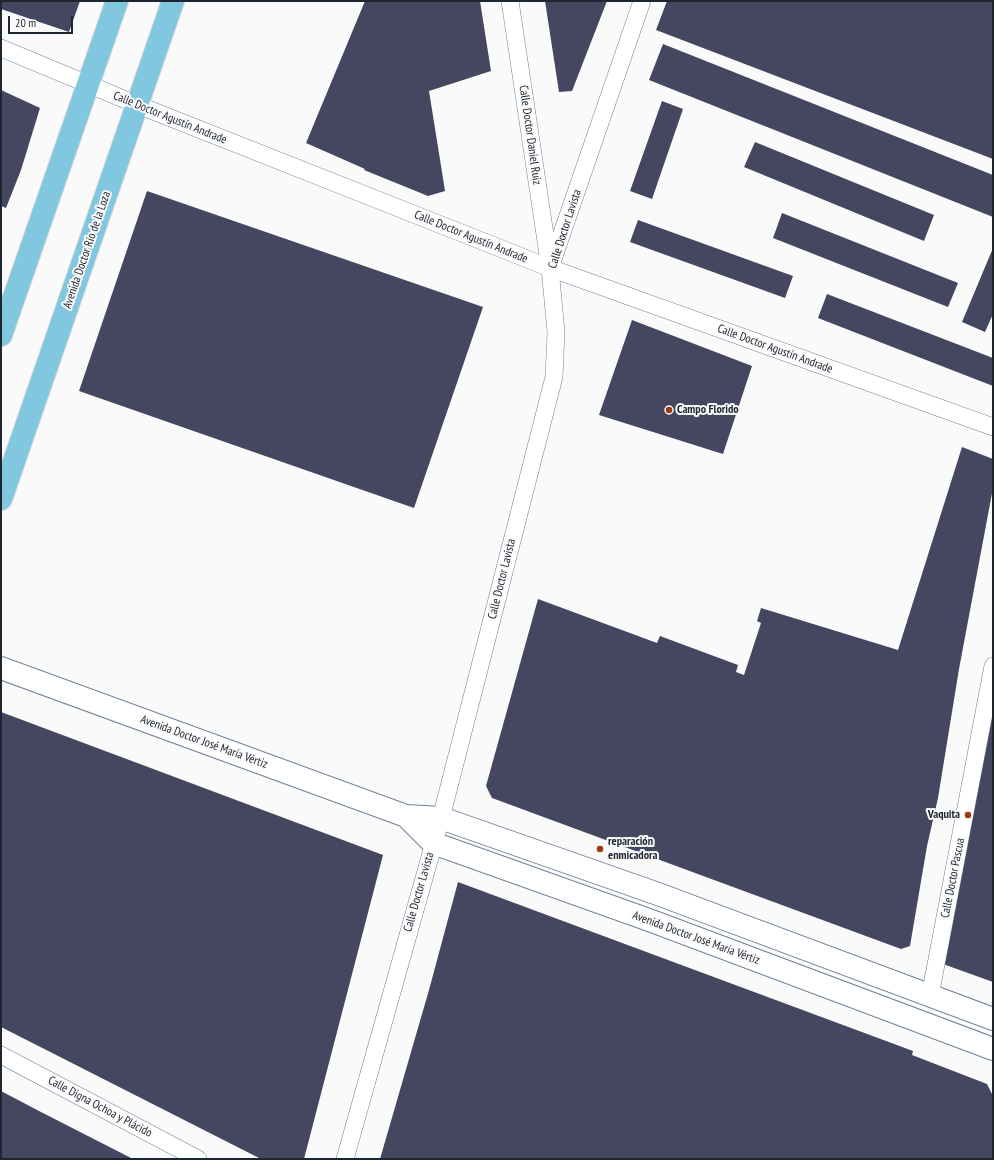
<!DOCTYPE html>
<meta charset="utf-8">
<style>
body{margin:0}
#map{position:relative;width:994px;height:1160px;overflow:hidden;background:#fafafa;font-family:"PT Sans Narrow",sans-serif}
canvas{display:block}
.frame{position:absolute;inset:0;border:2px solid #1d252f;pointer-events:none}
.scale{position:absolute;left:8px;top:16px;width:65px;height:18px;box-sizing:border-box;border:2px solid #1d252f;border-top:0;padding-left:5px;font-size:12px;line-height:14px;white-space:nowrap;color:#1d252f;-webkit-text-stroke:3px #fafafa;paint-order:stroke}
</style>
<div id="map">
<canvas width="994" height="1160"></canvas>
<div class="frame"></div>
<div class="scale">20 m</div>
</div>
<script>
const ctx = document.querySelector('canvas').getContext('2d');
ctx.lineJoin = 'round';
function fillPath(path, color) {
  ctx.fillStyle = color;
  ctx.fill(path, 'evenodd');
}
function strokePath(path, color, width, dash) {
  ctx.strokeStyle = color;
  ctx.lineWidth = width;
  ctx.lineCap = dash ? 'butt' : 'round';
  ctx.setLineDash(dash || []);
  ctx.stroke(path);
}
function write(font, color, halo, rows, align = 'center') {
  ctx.font = font + ' "PT Sans Narrow",sans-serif';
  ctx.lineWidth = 4;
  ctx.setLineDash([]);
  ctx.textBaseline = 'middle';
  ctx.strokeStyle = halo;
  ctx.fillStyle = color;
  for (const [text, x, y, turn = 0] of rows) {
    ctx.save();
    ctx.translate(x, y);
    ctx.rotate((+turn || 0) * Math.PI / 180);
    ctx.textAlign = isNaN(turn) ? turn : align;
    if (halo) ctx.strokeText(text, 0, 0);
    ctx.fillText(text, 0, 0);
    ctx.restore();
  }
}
fillPath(new Path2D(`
 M1,1H80L69,32L1,9Z
 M365,1H441L444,2L480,1L491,71L429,91L445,191L428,196L364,170L365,169L306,143Z
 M545,1H607L572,91L559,92Z
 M667,1H993V159L656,30Z
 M663,44L993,175V217L649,80Z
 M1,90L40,108L21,170L6,208L1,206Z
 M662,101L683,109L652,199L630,191Z
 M755,142L934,215L924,241L744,167Z
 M147,191L483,307L414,508L79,391Z
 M782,213L958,283L948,307L773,238Z
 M638,220L793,276L785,298L630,242Z
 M993,248V314L985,332L962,322Z
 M827,294L993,358V386L818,318Z
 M632,320L752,366L723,454L599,415Z
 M962,447L993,459V488L959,669L938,798L927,846L910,946L901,949L492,798L486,786L538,599L657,643L660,636L738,665L736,672L744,675L761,623L757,621L761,608L898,650Z
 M993,695V982L943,964Z
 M1,712L383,855L304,1159H261L1,1027Z
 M458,882L913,1051L912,1055L987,1084L993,1096V1159H380L429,990Z
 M1,1091L39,1111L133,1159H1Z`), '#454660');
const minor = new Path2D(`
 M1,48L138,105L550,268L993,427
 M551,265L642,1
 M930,996L993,666
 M1,1055L198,1159
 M345,1159L441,818L554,377L556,332L550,268L510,1`);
const secondary = new Path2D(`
 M1,668L406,816L441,818L658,894L993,1019
 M406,816L433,843L649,920L993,1049`);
const primary = new Path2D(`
 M1,335L117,1
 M1,499L173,1`);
strokePath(minor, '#6f839b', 18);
strokePath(secondary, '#6f839b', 24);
strokePath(primary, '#d6d8da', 24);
strokePath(minor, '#fff', 17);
strokePath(secondary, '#fff', 22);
strokePath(primary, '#80c7df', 22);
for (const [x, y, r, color] of [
 [669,410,4,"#9e380f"],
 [968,815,4,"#9e380f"],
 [600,849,4,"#9e380f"]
]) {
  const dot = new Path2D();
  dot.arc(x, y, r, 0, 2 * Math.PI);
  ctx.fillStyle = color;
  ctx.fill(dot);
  strokePath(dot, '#fafafa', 1.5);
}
write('12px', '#1d252f', '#fafafa', [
 ["Calle Doctor Agustín Andrade",170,118,22],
 ["Calle Doctor Daniel Ruiz",530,135,82],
 ["Calle Doctor Lavista",565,229,-72],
 ["Calle Doctor Agustín Andrade",471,237,22],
 ["Avenida Doctor Río de la Loza",87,250,-71],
 ["Calle Doctor Agustín Andrade",775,349,20],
 ["Calle Doctor Lavista",502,579,-76],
 ["Avenida Doctor José María Vértiz",204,742,20],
 ["Calle Doctor Pascua",953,878,-79],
 ["Calle Doctor Lavista",419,892,-74],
 ["Avenida Doctor José María Vértiz",696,938,20],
 ["Calle Digna Ochoa y Plácido",100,1107,28]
]);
write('bold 12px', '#1d252f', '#fafafa', [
 ["Campo Florido",677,410],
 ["Vaquita",960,815,"right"],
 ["reparación",608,842],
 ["enmicadora",608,856]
], 'left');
</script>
